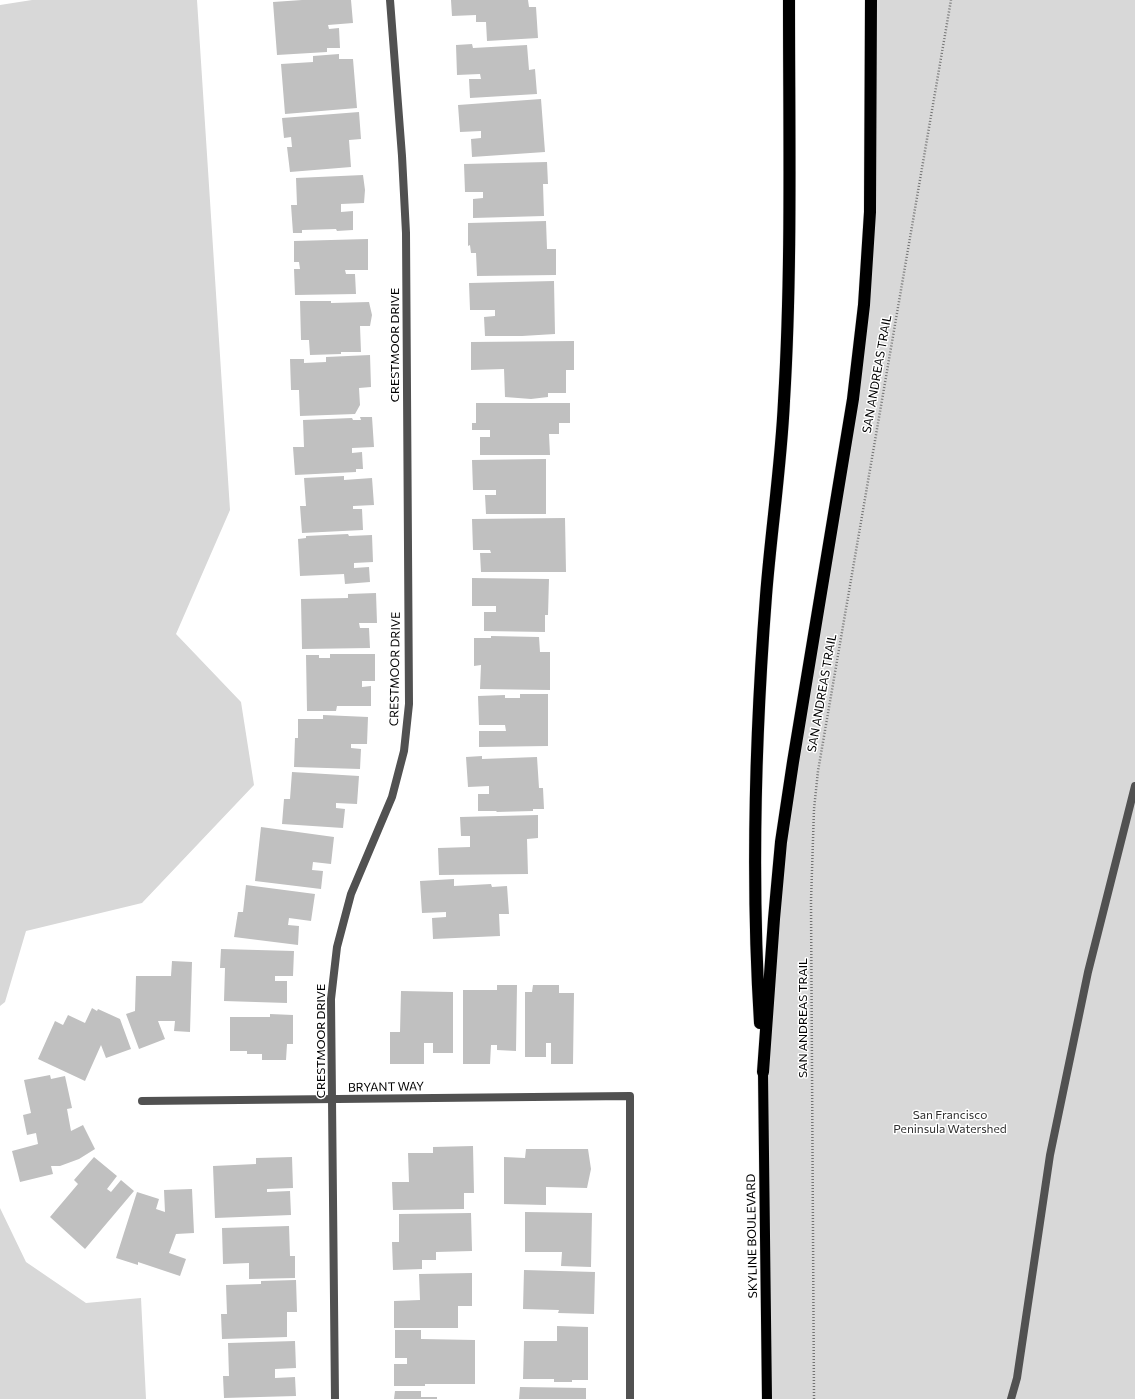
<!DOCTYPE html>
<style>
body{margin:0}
canvas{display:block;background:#fff}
</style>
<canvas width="1135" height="1399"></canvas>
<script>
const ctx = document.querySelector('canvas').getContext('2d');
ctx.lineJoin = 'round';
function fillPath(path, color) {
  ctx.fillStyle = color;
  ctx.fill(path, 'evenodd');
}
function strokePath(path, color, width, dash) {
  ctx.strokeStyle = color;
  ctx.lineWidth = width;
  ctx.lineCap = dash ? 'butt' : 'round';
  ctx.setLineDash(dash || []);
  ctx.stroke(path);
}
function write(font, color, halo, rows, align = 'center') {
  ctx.font = font + ' Commissioner,sans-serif';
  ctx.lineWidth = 3;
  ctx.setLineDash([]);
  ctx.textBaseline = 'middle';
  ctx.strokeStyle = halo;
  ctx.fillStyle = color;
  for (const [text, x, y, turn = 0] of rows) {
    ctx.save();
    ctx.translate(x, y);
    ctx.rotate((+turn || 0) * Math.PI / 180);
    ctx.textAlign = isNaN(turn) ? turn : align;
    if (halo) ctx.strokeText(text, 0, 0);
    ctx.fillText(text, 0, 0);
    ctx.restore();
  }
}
fillPath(new Path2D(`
 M32,0H197L230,510L176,634L241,702L254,785L142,903L26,931L5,1002L0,1006V5Z
 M871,0H1135V1399H767L763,1072L774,919L864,305Z
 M0,1208L26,1262L86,1303L141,1298L146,1399H0Z`), '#d8d8d8');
fillPath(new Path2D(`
 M302,0H351L353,23L328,25L329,29L339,28L340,48H327V52L277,55L273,2Z
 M451,0H528L529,7H536L538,38L487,41L486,22H476V15L452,16Z
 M472,44L473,48L527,45L529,70L535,69L537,94L470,98L469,79H481L480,74L457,75L456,45Z
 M339,54V59H353L357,108L285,114L281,64L313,62V56Z
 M541,99L545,152L472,157L471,139L481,138V131L460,132L458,105Z
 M359,112L361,139L349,140L351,167L290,172L287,147H292L291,137L284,138L282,118Z
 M547,162L548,184H543L544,216L473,218V199L483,198V192H465L464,164Z
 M363,175L365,190L364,203L341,204V212L353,211V230L337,231L336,229L302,230V233H293L291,205H297L296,178Z
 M546,221L547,249H556V275L477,276L476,253H471L470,245L468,246V223Z
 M368,239V270H345L346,274H355L356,294L295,295L294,269H300L299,262H294V241Z
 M554,281L555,334L522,336H485L484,317L495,316V310H470L469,283Z
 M300,301H331V303L369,302L372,315L370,326H360L361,352H341V354L310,355L309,340H301Z
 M574,341V370H566V393H548V397L531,399L505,397L504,369L471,370V342Z
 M370,355L371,387L359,388L360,405L355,414L300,416L299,390H291L290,359H304V363L326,362V357Z
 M476,403H570V423H559V434H549L550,455H480V437H490V430H472V423H476Z
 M360,417H372L374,447L352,448V453L362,452L363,469H356V472L295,475L293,447H304L303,420L352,418L353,420H361Z
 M546,459V514H486L485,495H496V490H473L472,460Z
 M344,476V480L372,478L374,505L353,506V509H362L363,530L302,533L300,506H306L304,478Z
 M565,518L566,572H481L480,553H491L490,550H473L472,519Z
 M348,534L349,536L372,535L373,562L354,563V568L369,567L370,582L345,584L344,574L300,576L298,539L306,538V536Z
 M472,578L549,579L548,615H545V632L484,631V612H496V606H472Z
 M376,593L377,623H359L360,628H369L370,648L302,649L301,599L348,598V594Z
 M491,636L539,637L540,652H550V690L480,689L481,665L474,666V638H491Z
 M330,654H375V681H362V687L371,686V706H337L336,711H307L306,655H319V658H330Z
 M520,694H548V746L479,747V731H506L505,725H479L478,696L505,695V698H520Z
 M323,715L368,717L367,744H351V748L361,749L360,769L294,767L295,738H298V719H323Z
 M482,756V759L537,757L539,788H543L544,809H533V811L496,812L497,811H478V794H489V786L468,787L466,757Z
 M292,772L359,776L357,804L336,803V808L345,809L343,828L282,824L284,799H290Z
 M538,815V838L527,839L528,874L439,875L438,848L470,847V836H461L460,817Z
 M261,827L334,837L331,864L313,862L312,870L323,871L321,889L255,881Z
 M454,879V886L491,884L492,887L507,886L509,914H499L500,936L433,939L432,918L446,917V912L422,913L420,881Z
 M246,885L315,894L311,921L289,918L288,925L299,926L298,945L234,937L238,912H243Z
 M221,949L294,951L293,976H275V981H287V1003L224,1001L225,968H220Z
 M172,961L192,962L190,1032L174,1031L175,1021H158L165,1039L139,1049L126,1014L135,1011L136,976H171Z
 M497,985H517L516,1051L497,1050V1045H491L490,1064H463V990H497Z
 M533,985H559V993H574L573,1064H551V1043H546V1057H525V992H532Z
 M401,991L453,992V1053H433V1043H424V1064H390V1032H400Z
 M92,1008L97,1011L98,1009L120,1019L131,1049L106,1058L101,1045L85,1081L38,1059L55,1021L63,1025L68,1015L85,1023Z
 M270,1014L293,1015V1044H287L286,1060H262V1054H247V1051H230V1017H270Z
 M50,1075L51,1079L65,1076L72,1108L67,1109L71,1131L83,1125L95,1149L79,1159L60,1166H51L53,1174L20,1182L12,1151L38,1144L36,1133L27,1135L23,1115L31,1113L24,1080Z
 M473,1146L474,1193H464V1209L393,1210L392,1182H409L408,1153H433V1147Z
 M526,1149H588L591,1169L587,1188L546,1187V1205L504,1204V1157L525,1158Z
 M94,1157L117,1176L107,1189L111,1192L121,1180L134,1191L85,1249L50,1217L78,1184L74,1180Z
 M292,1157L293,1188L267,1189V1192L290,1191L291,1215L215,1218L213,1166L256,1164V1158Z
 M192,1189L194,1233L176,1234L169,1253L186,1259L180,1276L138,1262V1265L116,1258L137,1192L159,1199L156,1209L165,1212L164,1190Z
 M525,1212L592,1213L591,1267L561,1266L562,1252H525Z
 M471,1213L472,1251L436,1252V1260H422V1269L393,1270L392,1242H399V1214Z
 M289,1226L290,1256H295V1278L249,1279V1263L223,1264L222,1228Z
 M524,1270L595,1272L594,1314L558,1313L559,1310L523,1309Z
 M472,1273V1306H458V1328H394V1301L420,1300L419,1274Z
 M296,1280L297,1312H287V1337L222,1339L221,1314H227L226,1285L261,1284V1281Z
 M557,1326L588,1327V1380H572V1382H554V1379H523L524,1341H557Z
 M395,1330H421V1339L475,1340V1384H425V1386H394V1364H407V1358H395Z
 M295,1341L296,1368L275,1369V1378L295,1377L296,1396L224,1398L223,1376H229L228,1343Z
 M520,1387L586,1388V1399H519Z
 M395,1391H421V1397H437V1399H394Z`), '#c0c0c0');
const primary = new Path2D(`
 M763,1072L767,1399`);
const motorway = new Path2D(`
 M760,1023C751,881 755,738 766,596C771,531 781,466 784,401C792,268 789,134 789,0
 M763,1072L774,919L781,842L793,762L853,399L864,305L870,212L871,0`);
strokePath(primary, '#dbdbdb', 11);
strokePath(motorway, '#dbdbdb', 13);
strokePath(new Path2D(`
 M814,1399L811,901L814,809L818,771L951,0`), '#737373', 2.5, [1, 2]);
strokePath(new Path2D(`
 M1011,1399L1017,1378L1050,1155L1088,972L1135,786`), '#515151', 8);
strokePath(new Path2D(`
 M142,1101L630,1096V1399`), '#515151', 8);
strokePath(new Path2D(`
 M335,1399L331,999L337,947L351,894L392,797L404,751L409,704L406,233L402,156L390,0`), '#515151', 8);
strokePath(primary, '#000', 10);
strokePath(motorway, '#000', 12);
write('12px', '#000', '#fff', [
 ["CRESTMOOR DRIVE",395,345,-90],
 ["SAN ANDREAS TRAIL",877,374,-80],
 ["CRESTMOOR DRIVE",395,669,-89],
 ["SAN ANDREAS TRAIL",822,693,-80],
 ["SAN ANDREAS TRAIL",803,1018,-90],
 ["CRESTMOOR DRIVE",321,1041,-90],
 ["BRYANT WAY",386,1087,-1],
 ["SKYLINE BOULEVARD",752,1236,-91]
]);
write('12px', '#2f2f2f', '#fff', [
 ["San Francisco",950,1115],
 ["Peninsula Watershed",950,1129]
]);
</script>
